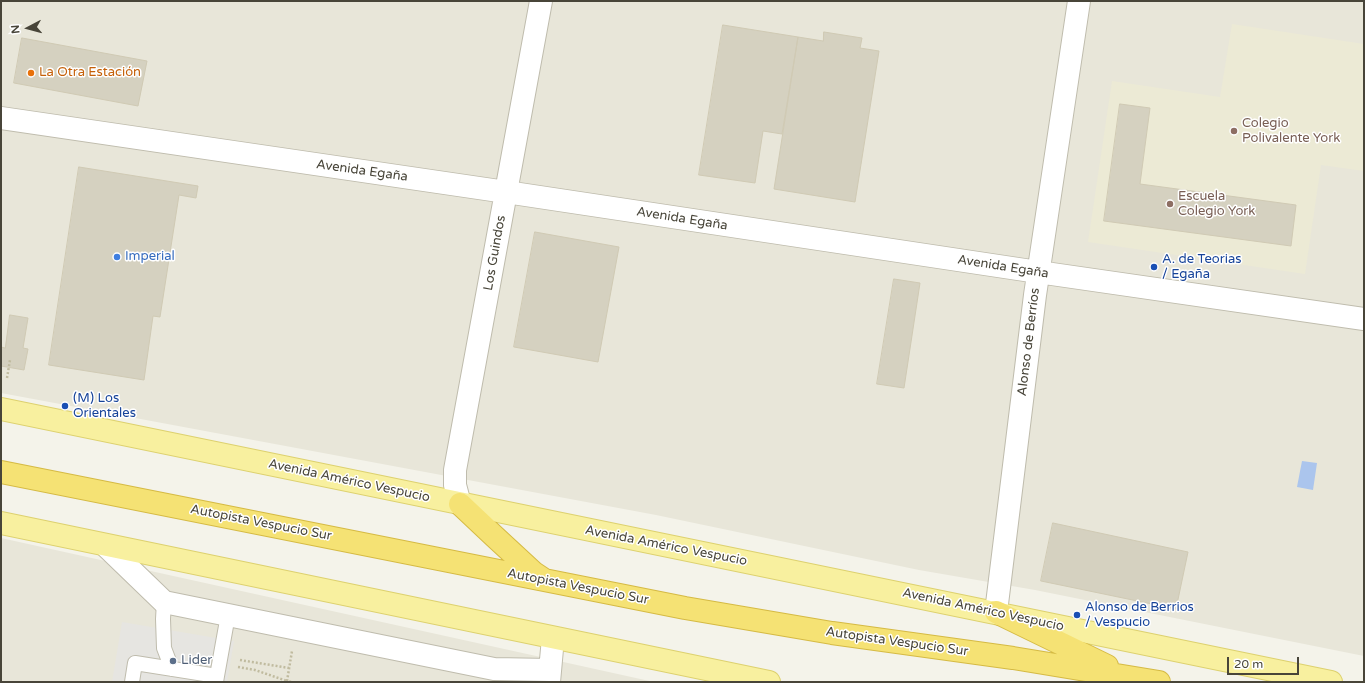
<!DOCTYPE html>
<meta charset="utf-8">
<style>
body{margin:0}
#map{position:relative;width:1365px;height:683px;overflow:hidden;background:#f4f3ea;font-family:"Varela Round",sans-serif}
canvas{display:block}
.frame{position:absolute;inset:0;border:2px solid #484539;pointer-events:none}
.north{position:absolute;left:8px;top:8px;width:40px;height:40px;-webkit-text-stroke:3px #fff;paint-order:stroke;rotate:264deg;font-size:11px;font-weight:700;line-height:16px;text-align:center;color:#484539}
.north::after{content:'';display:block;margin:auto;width:14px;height:18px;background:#484539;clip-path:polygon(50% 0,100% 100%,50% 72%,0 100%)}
.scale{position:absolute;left:1227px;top:657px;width:72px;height:18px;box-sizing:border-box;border:2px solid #484539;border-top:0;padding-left:5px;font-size:12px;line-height:14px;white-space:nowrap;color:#484539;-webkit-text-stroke:3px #fff;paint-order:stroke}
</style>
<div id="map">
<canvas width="1365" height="683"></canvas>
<div class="frame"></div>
<div class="north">N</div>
<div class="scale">20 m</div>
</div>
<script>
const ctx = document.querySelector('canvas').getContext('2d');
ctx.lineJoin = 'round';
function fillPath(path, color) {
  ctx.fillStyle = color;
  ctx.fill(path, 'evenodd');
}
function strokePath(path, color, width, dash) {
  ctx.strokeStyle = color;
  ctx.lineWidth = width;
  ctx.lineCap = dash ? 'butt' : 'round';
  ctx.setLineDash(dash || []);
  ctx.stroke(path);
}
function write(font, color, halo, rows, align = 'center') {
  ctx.font = font + ' "Varela Round",sans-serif';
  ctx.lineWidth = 3;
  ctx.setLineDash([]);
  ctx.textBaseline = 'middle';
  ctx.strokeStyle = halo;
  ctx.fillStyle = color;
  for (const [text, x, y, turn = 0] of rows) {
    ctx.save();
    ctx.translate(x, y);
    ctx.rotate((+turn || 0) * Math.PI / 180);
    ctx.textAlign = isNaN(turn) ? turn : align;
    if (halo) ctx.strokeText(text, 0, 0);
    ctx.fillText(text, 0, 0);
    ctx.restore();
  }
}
fillPath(new Path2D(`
 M1,1H1364V656L1035,590L919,570L656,515L1,393Z
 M1,538L654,682H1Z`), '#e8e6d9');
fillPath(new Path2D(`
 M1232,24L1364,44V171L1321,165L1305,274L1088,242L1112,81L1220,97Z`), '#ecead5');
fillPath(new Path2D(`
 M122,622L234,641L227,682H112Z`), '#e6e5e1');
fillPath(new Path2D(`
 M1302,461L1317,463L1313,490L1297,487Z`), '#abc5ed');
const building = new Path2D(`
 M723,25L798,37L782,134L763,131L755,183L699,175Z
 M824,32L862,38L860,48L879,51L855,202L774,189L798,37L823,41Z
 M22,38L147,61L138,106L14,83Z
 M1120,104L1150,108L1140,184L1296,205L1291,246L1104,221Z
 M79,167L198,186L196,198L179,195L160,317L153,316L144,380L49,365Z
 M535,232L619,247L598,362L514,347Z
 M894,279L920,283L904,388L877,384Z
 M10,315L28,318L23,348L28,349L24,370L1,366V347L5,348Z
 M1053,523L1188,552L1176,609L1041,581Z`);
fillPath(building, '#d5d1c0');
strokePath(building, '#d0cab4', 1);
const service = new Path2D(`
 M164,602L163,619L164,648L172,669
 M217,676L228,615
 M132,682L135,663L217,676L216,682`);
const minor = new Path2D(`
 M541,1L506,192L1038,272L1364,319
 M106,546L164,602L494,669L550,670
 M996,612L1035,295L1079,1
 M549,682L553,638`);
const tertiary = new Path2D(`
 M1,118L506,192L455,470V485L460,504`);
const primary = new Path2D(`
 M1,409L1331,682
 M1,523L769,682`);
const motorway = new Path2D(`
 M1,472L685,608L832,633L1013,658L1159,682
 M460,504L495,537L534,573L543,579
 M996,612L1107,666`);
strokePath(service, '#bfbcad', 16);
strokePath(minor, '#bfbcad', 24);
strokePath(tertiary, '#bfbcad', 24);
strokePath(primary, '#ddd16f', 24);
strokePath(motorway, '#d5ba44', 24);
strokePath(new Path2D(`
 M7,378L10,360
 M240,660L289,668
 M238,667L255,670L287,681
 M291,682L287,681L292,651`), '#c0bb9f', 2.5, [2, 2]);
strokePath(service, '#fff', 14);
strokePath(minor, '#fff', 22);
strokePath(tertiary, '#fff', 22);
strokePath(primary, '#f8f09f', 22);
strokePath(motorway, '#f5e274', 22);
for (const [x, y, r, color] of [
 [31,73,4,"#e8710a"],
 [1234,131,4,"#8d6e63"],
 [1170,204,4,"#8d6e63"],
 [117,257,4,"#3f7fe0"],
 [1154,267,4,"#1a4fb4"],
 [65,406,4,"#1a4fb4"],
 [1077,615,4,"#1a4fb4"],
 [173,661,4,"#5c6f8a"]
]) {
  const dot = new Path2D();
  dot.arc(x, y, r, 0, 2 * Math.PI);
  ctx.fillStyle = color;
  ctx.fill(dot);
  strokePath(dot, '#fff', 1.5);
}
write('13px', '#c56008', '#fff', [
 ["La Otra Estación",39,73]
], 'left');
write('13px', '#785e54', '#fff', [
 ["Colegio",1242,124],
 ["Polivalente York",1242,139],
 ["Escuela",1178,197],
 ["Colegio York",1178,212]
], 'left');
write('13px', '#484539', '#fff', [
 ["Avenida Egaña",362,171,8],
 ["Avenida Egaña",682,219,9],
 ["Los Guindos",495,253,-80],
 ["Avenida Egaña",1003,267,9],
 ["Alonso de Berríos",1029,342,-83],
 ["Avenida Américo Vespucio",349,481,12],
 ["Autopista Vespucio Sur",261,523,11],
 ["Avenida Américo Vespucio",666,546,11],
 ["Autopista Vespucio Sur",578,587,11],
 ["Avenida Américo Vespucio",983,610,12],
 ["Autopista Vespucio Sur",897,642,8]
]);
write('13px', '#366cbe', '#fff', [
 ["Imperial",125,257]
], 'left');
write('13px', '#164399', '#fff', [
 ["A. de Teorias",1162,260],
 ["/ Egaña",1162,275],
 ["(M) Los",73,399],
 ["Orientales",73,414],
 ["Alonso de Berrios",1085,608],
 ["/ Vespucio",1085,623]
], 'left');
write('13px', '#4e5e75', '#fff', [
 ["Lider",181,661]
], 'left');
</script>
